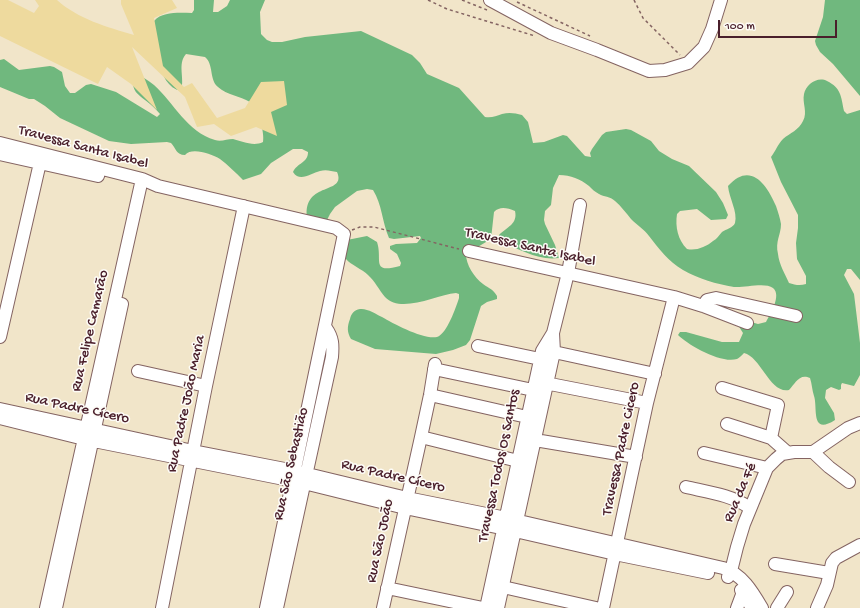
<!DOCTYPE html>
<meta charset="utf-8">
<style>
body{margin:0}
#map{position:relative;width:860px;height:608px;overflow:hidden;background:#f1e5c9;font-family:"Gochi Hand",sans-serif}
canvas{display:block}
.scale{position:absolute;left:718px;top:20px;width:119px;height:18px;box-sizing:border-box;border:2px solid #4a1f2b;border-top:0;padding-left:5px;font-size:12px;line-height:14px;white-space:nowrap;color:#4a1f2b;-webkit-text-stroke:3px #fdfcf7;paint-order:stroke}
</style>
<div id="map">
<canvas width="860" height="608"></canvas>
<div class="scale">100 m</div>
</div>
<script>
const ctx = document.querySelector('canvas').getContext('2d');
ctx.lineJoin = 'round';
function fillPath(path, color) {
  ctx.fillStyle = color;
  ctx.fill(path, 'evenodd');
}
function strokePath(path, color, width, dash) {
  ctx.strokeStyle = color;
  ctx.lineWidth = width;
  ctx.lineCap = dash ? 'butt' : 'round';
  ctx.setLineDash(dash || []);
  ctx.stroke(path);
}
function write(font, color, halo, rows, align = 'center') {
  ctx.font = font + ' "Gochi Hand",sans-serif';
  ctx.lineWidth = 3;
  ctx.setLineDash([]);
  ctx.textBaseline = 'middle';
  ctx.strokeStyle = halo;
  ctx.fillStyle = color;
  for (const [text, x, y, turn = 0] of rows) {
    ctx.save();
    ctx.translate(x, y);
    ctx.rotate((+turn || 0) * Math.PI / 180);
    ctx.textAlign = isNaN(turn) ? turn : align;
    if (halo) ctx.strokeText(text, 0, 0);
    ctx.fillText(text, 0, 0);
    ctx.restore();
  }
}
fillPath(new Path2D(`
 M194,0H214L213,12H218L227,6L230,0H265L260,12L261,34L267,40L272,42H282L305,37L361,31L412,55L420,63L427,74L459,88L485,117C492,118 496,116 502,114C509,112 515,113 522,115L528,122L533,143L544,142L563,135L567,136L585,156L591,157L590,153L592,149L602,135L606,132L626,129L631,130L651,141L659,151L672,159L689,166L716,192L723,203L728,215L726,219L711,220L697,209L680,211L677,214C675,227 678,240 687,249C696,251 706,247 713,241C717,239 719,235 722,232C726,229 733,228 735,223C738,212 729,198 728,186C750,161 767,184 776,206C778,212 780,218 781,224C781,235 775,241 778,254C779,264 785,274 789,283C795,285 800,286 806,284V276L797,259L796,243L798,228V215L781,182L771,157C775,152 778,144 783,139C790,133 799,130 803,121C808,112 802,103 804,94C806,84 818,76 827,81C841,88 841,96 844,111L847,114L860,110V280L851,269H847L844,275L854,294L860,343V375L854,386L842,383L841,385V389L839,390L831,387L826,390L825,398L834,413L835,420C810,436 818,407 814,396C812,390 812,384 810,378C799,373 795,384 789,390C770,394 761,357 744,353C742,355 739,358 737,359C721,364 688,345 678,335L680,332H686L722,342H739L743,333L736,322H751L758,324L766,322C770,315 782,295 773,288C765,282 744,288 734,287C716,284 699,279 683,270C668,261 659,249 649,236C644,229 637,225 631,219C626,213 621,206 615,201C610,196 604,197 599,194C595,192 592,189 589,186C580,179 571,175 559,175L553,188L551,205L545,211L544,220L545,224L555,245L559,258C538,261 520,249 501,242L499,235C507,227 518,224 515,211C507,208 500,206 494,212L491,239L466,254C466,265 474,277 483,284C490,289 493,289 497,296V299L487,302L481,306L470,340L466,345L453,350L436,354L375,349L351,339C347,332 347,327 350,319C351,314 354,310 360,309C367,308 376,314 382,317C394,324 424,340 437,337C447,334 456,307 459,298V294L456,293C436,295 401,314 385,297C379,290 375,281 368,275C362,269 351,265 346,259C343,256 342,251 340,248L347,240L367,236L377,242C383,260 370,274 400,266L401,263L397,254L390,249V246L396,244L417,243L421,238L420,236L394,239L389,238C382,222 382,204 373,190L367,189L357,191L335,207L330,214L326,222L307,217C303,181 347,195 337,172C331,171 326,169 320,171C311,173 300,183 293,172C297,163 308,163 308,152L302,149H293L271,163L261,174L243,180C236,173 228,165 220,159C211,154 192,147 185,155C176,155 176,148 171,143L167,142L131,144L109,141L60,118L45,106L34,99H29L0,87V60L4,59L19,70L50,66L54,67L62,72L65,86L70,93H75L86,85L91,84L116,92L157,117L160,114C157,111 154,107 150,104C137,93 130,92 134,72C141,76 148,80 154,85C174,103 187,132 215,140C221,142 227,139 233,139C242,141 253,147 263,142C265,133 258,107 250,102C240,96 227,95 218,87C209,80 214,64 205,57L186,54C177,64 185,78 181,91C155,85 157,42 154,21C163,11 180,13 192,13L194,10Z
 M825,0H860V96L833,64L820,52L816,45L815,41L823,17Z`), '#70b87e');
fillPath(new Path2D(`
 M0,0H8L34,13L39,6L35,0H57C78,19 107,27 134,35L121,4V0H172L177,8L154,18L163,66L184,87L192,83L217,118L245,108L261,82L284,81L287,105L271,112L277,136L256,127L231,136L214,124L197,127L185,97L132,47L157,110L131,84L107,67L98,84L0,36Z`), '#eeda9e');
const minor = new Path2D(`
 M490,0L551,33L597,50L649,71L665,70L688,63L704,47L712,29L721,0
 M0,143L142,179L158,186L336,228L344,234L266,608
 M0,154L98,176
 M469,251L674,297L703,306L747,323
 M703,306L707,300L716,298L796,316
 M0,337L42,154
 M478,346L540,359
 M554,352L655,374
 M434,369L533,390
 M138,371L206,386
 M540,382L647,403
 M722,388L778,405L771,438
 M430,395L527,417
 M0,409L193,451L295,471L407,498L506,518L723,568C742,574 752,591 762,608
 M0,418L84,439L304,483L405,508L515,531L615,554L708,573
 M727,424L771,438L788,453
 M421,437L518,461
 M535,440L636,457
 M813,452L848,428L860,423
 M704,453L767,468
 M686,487C708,492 732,495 750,508
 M775,564L829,573
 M728,577L731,571L737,547L744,524L767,468L776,459L782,454L794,452H813L829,467L849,482
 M503,587L596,608
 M387,588L483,608
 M741,590L752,608
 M46,608L142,179
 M56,608L122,304
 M162,608L206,386L244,206
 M277,608L332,357C333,345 333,338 326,328
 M383,608L421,437L430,395L435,364
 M486,608L542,351L553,333
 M498,608L554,352L553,333L568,273L580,205
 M603,608L647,403L674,297
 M737,608L743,592
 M777,608L787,592
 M817,608L827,585L832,563L836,558L860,545`);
strokePath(minor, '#846462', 14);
strokePath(new Path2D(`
 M428,0L447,9L535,36
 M462,0L487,10
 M634,0L643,18L680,55
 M517,2L590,36
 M352,230L360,227H374L459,249`), '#846462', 1.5, [3, 3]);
strokePath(minor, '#fff', 12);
write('15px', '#4a1f2b', '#fdfcf7', [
 ["Travessa Santa Isabel",83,148,15],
 ["Travessa Santa Isabel",530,248,13],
 ["Rua Felipe Camarão",91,331,-77],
 ["Rua Padre João Maria",187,404,-78],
 ["Rua Padre Cícero",77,409,12],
 ["Travessa Padre Cicero",622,449,-78],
 ["Rua São Sebastião",292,464,-77],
 ["Travessa Todos Os Santos",500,466,-78],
 ["Rua Padre Cícero",393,477,13],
 ["Rua da Fé",741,493,-67],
 ["Rua São João",381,541,-78]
]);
</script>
